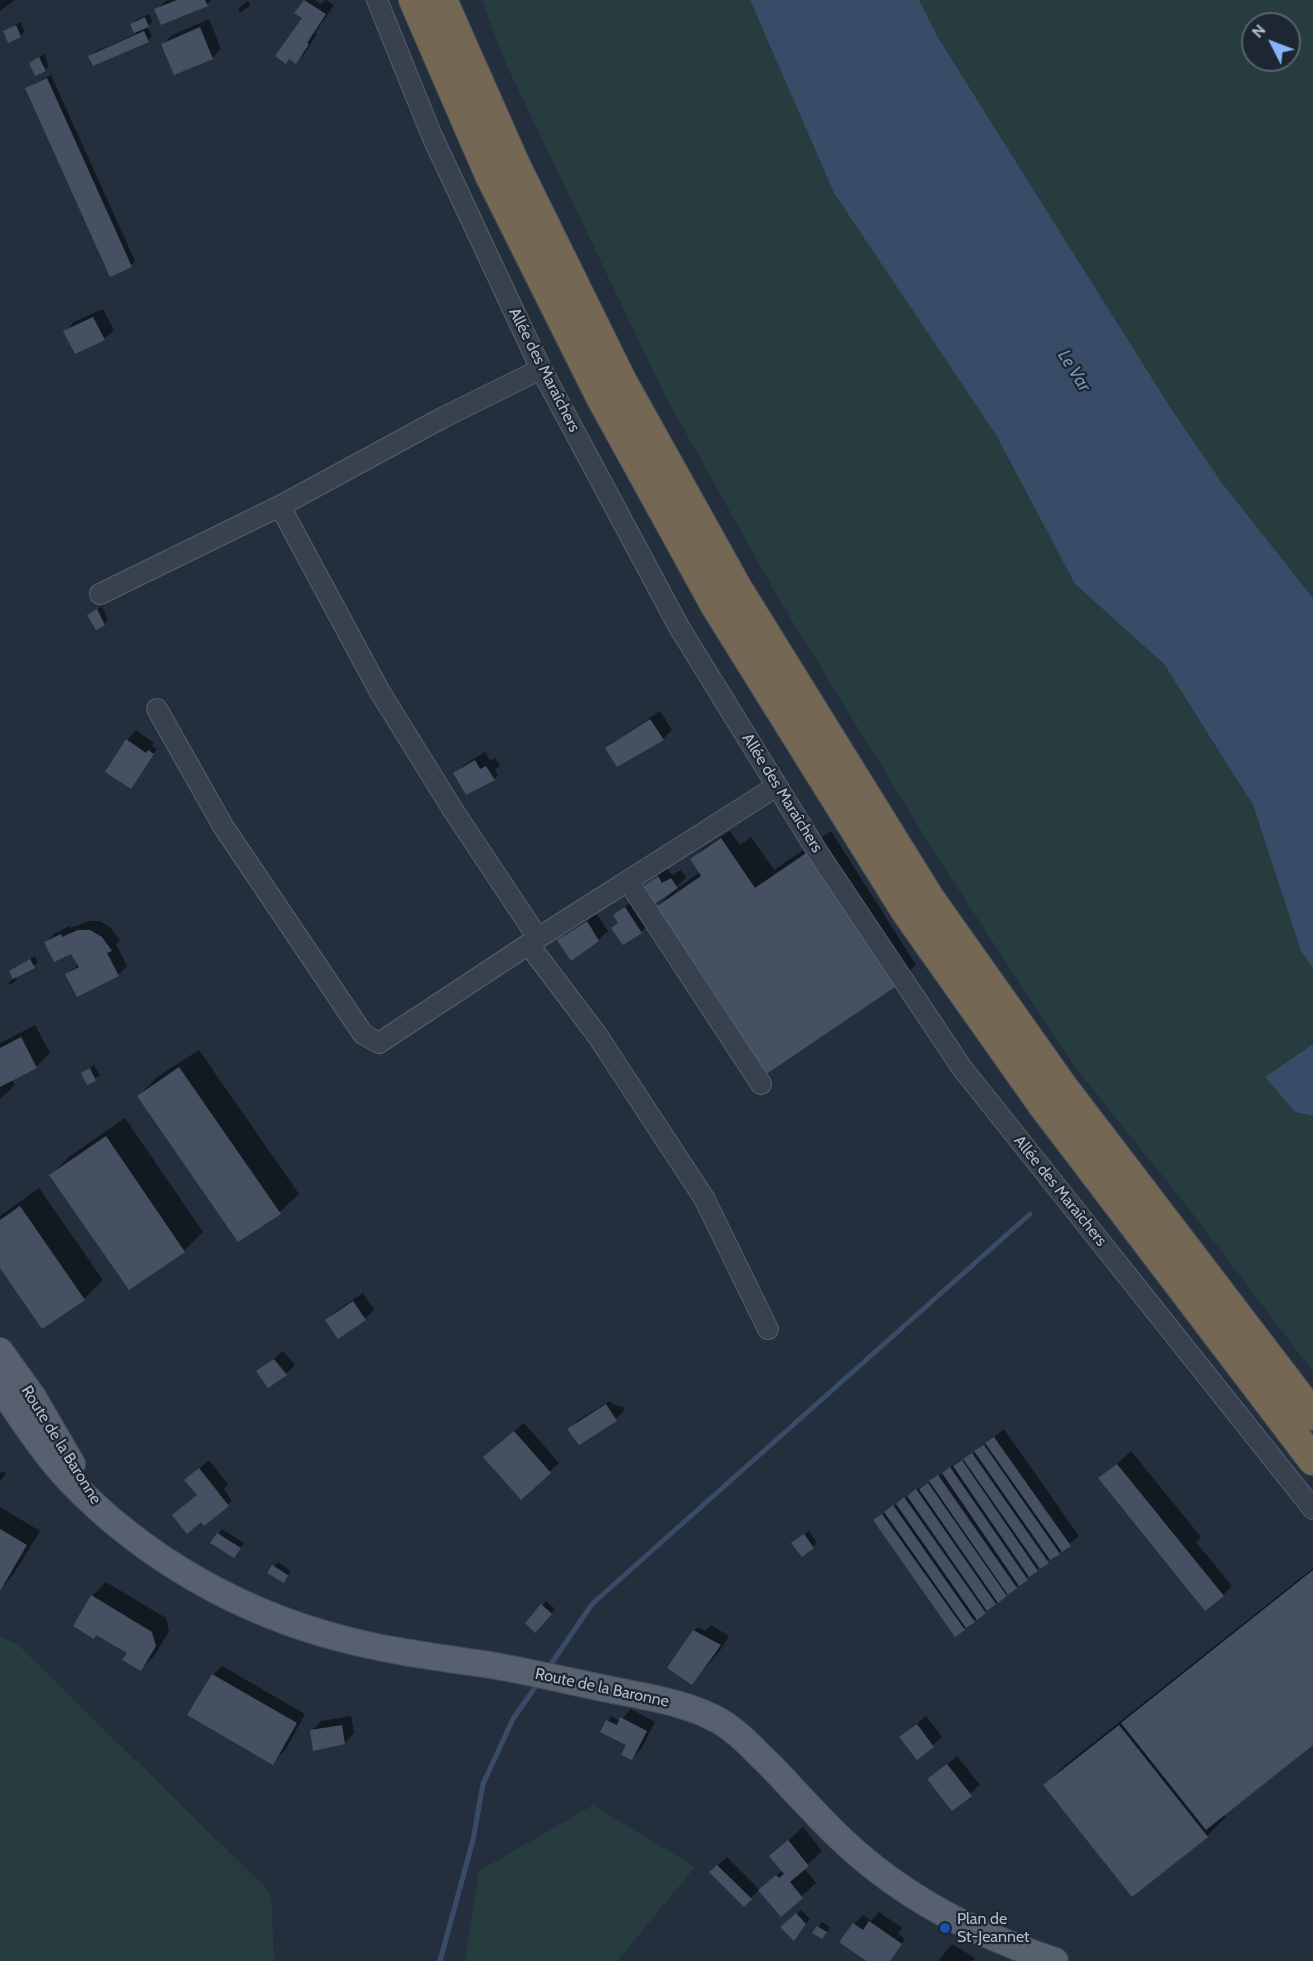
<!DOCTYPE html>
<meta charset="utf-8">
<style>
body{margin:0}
#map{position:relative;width:1313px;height:1961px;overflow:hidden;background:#242f3e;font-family:Cabin,sans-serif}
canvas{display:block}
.north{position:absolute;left:1241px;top:12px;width:60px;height:60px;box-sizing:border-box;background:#1d2633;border:2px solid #59626f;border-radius:50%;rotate:312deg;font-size:16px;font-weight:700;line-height:24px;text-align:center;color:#b4bcc9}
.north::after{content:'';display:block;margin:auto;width:21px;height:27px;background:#8ab4f8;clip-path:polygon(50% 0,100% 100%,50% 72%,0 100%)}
</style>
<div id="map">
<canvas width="1313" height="1961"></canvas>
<div class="north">N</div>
</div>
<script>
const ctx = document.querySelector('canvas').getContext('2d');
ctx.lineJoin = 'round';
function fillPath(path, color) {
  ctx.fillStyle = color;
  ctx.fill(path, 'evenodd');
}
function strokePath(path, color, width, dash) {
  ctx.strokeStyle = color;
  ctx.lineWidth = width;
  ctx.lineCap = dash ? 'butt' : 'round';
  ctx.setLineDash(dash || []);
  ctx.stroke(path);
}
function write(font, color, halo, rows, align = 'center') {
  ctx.font = font + ' Cabin,sans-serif';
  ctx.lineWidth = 4.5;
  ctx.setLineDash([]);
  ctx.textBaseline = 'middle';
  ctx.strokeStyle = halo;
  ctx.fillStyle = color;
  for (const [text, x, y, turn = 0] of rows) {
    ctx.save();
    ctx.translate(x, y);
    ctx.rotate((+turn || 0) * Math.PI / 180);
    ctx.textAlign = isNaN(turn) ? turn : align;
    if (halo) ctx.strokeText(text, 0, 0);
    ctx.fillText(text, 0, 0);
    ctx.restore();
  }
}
fillPath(new Path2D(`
 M482,0H750L834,193L996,435L1075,584L1164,664L1253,805L1301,951L1313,968V1044L1265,1077L1295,1112L1313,1116V1372L1190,1210L1075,1067L943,866L780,601L666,397L506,64Z
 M919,0H1313V598L1222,483L1170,407L937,36ZM1253,24H1289V60H1253Z
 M0,1636L19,1646L271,1893L274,1961H0Z
 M593,1805L695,1867L617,1961H465L479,1871Z`), '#263c3f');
fillPath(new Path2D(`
 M750,0H919L937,36L1170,407L1222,483L1313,598V968L1301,951L1253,805L1164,664L1075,584L996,435L834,193Z
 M1313,1044V1116L1295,1112L1265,1077Z`), '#394c67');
fillPath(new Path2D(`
 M0,0H15L0,11Z
 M212,0L207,4L156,10L167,0Z
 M306,0H314L320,4L326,0L334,5L315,33L317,34L305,53L296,62L304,18L297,13Z
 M248,1L250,6L240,13L238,8Z
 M149,14L152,22L147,26L152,36L148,41L90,56L94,52L136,34L132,24L136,20Z
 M209,19L221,49L212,58L163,44L172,35Z
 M20,22L25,32L20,36L5,31Z
 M44,54L49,66L45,70L30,63Z
 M51,75L135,261L131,265L27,89L31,85Z
 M103,309L114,330L104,339L76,352L65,332L74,322Z
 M102,606L108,620L104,624L89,615Z
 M660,711L672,730L663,739L611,744Z
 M136,730L154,743L152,746L157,749L131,788L107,771L127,740Z
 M485,752L490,761L495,758L500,765L495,770L498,775L494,779L455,774L464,765Z
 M730,831L740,845L751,837L774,870L831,831L916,965L897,983L655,909L673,891L644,887L667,868L672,875L681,870L686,878L678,885L679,887L700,872L692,860L701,850Z
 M634,899L650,923L641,932L619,922L615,916Z
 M596,913L608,931L598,940H559L568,931Z
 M89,921H100L111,928L120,940L116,944L127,966L118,975L67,974L79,964L72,952L46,942L55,933L70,926L71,928Z
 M35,956L38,963L15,976L17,980L10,985L8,983L14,978L11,971Z
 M35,1025L50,1053L36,1067L12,1080L15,1085L0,1099V1043Z
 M199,1050L299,1194L280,1212L239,1240L139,1096L157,1077Z
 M94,1065L100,1075L88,1083L83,1073Z
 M125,1118L203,1232L185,1250L129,1288L51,1175L70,1156Z
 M39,1188L103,1280L84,1299L0,1265V1216Z
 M363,1293L374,1310L365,1319L338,1337L327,1320L336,1311Z
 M283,1351L295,1365L286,1374L258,1372Z
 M610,1401L613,1404L623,1407L625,1410L616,1419L579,1443L569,1429L578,1420Z
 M524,1423L559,1463L521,1498L499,1444Z
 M1004,1429L1079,1536L964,1629L879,1517L921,1486L922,1488L959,1461L962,1462Z
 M1131,1451L1201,1537L1196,1542L1232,1586L1223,1595L1100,1479Z
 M209,1460L228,1484L224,1489L232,1501L204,1524L202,1520L198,1494L186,1480Z
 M3,1471L6,1474L0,1481V1473Z
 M0,1507L40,1531L13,1575L0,1589Z
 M222,1529L244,1543L238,1552L212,1542Z
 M809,1531L817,1543L813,1547L798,1539Z
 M278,1562L291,1571L283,1581L269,1572Z
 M1313,1568V1743L1224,1814L1226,1817L1207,1836L1133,1895L1045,1785L1064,1766Z
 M106,1582L166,1618L169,1631L155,1655L141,1669L92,1596Z
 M546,1601L555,1609L535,1631L527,1623Z
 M711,1625L729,1636L719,1652L692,1683L694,1631L698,1627L705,1631Z
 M222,1666L305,1714L286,1749L272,1763L213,1675Z
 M631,1709L655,1722L641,1749L632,1758L628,1745L602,1731L611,1716L620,1721Z
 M351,1716L354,1733L345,1743L312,1730L321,1721Z
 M926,1716L942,1737L918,1758L901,1737Z
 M957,1756L980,1785L952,1809L929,1779Z
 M803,1827L822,1851L804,1868L816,1883L781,1915L760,1889L744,1905L711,1872L727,1857L760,1890L783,1870L771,1856Z
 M801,1910L810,1919L798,1935L782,1927Z
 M879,1912L902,1928L898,1934L905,1939L889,1961H868L854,1924L863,1915L871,1921Z
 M822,1922L830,1927L826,1933L814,1932Z
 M952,1944L975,1958L973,1961H938Z`), '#0007');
strokePath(new Path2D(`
 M547,1670L592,1604L1030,1214
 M440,1961L473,1840L483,1784L513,1719L538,1683`), '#394c67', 5);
fillPath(new Path2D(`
 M177,0H205L208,6L161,25L154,9Z
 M304,0L326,14L307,43L309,44L296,64L289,59L286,64L275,56L302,18L294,13Z
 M145,17L149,27L134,33L130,24Z
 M16,25L21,37L8,43L3,31Z
 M200,27L213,59L174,75L161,44Z
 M144,31L149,42L93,66L88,56Z
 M39,57L46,71L35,76L29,63Z
 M47,78L132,267L110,277L25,88Z
 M93,317L105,340L75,354L63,331Z
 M97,609L105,625L96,630L87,615Z
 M650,719L664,740L617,767L605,748Z
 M126,739L146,753L148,750L154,754L131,789L105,772Z
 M475,760L480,769L486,766L495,780L466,795L453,773Z
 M721,838L755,888L812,849L898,985L765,1075L653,909L701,876L690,859Z
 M658,876L662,883L671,878L678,888L653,905L642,887Z
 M625,907L642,933L623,945L611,928L618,923L613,915Z
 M587,921L599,941L571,961L557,940Z
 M78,930H90L102,937L112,951L107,953L119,976L77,997L65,974L79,967L71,954L54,962L44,942L61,934L62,937Z
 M30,959L35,968L13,979L9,971Z
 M21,1037L37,1068L0,1087V1048Z
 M179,1067L281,1214L238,1242L137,1096Z
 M90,1068L96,1081L87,1085L81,1073Z
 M106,1136L185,1252L129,1290L49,1175Z
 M20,1206L85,1300L42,1329L0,1268V1220Z
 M353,1301L366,1320L338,1339L325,1320Z
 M274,1359L287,1375L268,1388L256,1371Z
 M606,1404L617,1421L579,1445L567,1429Z
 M514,1431L551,1473L521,1500L483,1457Z
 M994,1437L1071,1546L1062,1552L985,1443Z
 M984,1445L1060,1554L1050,1560L974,1451Z
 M972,1453L1049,1563L1040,1569L963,1459Z
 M962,1460L1038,1571L1029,1577L953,1466Z
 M1117,1464L1224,1596L1205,1611L1098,1478Z
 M950,1467L1028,1580L1019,1586L942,1473Z
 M199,1468L229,1506L204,1526L201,1522L187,1534L172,1515L197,1495L184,1480Z
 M938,1475L1017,1588L1008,1595L929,1481Z
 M928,1483L1007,1596L998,1603L919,1489Z
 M916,1489L996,1604L987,1611L907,1496Z
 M904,1497L986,1613L977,1620L896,1504Z
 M893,1505L975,1622L966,1628L884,1512Z
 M882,1514L965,1630L955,1637L873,1520Z
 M0,1529L27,1545L0,1591Z
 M217,1533L241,1548L234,1558L210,1543Z
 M804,1534L814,1548L802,1557L791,1543Z
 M272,1565L288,1575L284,1583L267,1573Z
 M1313,1570V1745L1206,1830L1121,1723Z
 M91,1595L152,1632L156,1646L141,1671L122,1660L127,1653L96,1635L94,1639L73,1626Z
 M541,1604L552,1614L535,1633L525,1623Z
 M693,1630L721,1645L692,1685L667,1668Z
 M212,1674L297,1723L273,1765L187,1715Z
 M620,1717L647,1731L632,1760L621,1755L626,1745L600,1732L606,1720L617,1725Z
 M917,1724L934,1747L917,1760L899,1737Z
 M342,1725L345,1744L313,1751L310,1730Z
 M1119,1725L1208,1837L1132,1897L1043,1785Z
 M947,1764L972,1796L952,1811L927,1779Z
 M788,1840L809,1866L790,1882L803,1898L781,1917L758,1890L776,1875L779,1878L784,1874L769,1856Z
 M717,1865L752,1899L744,1907L709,1872Z
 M796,1913L806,1924L794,1941L780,1927Z
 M869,1921L902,1944L890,1961H866L839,1942L853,1923L863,1930Z
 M817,1926L827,1932L822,1939L812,1933Z`), '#455162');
const minor = new Path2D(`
 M377,0L432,136L541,369L679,627L817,851L962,1068L1313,1509
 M280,506L380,692L453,810L538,938
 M100,594L280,506L444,417L541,369
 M157,709L223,826L363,1034L379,1043L538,938L777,786
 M628,881L761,1084
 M529,945L597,1035L704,1198L768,1329`);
const major = new Path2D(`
 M0,1351L33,1397L72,1464
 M0,1387C22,1419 44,1454 71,1482C144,1558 241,1613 343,1639C392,1652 445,1658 496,1666C535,1673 573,1682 612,1690C647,1697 682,1702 714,1718C736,1729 753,1749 771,1766C794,1790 816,1815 840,1838C903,1898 973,1933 1055,1961`);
const highway = new Path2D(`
 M414,0L490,175L601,397L716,606L906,911L1043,1105L1313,1460
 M442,0L516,167L621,380L738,590L929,898L1062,1086L1313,1415`);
strokePath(minor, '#565f6c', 22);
strokePath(major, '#414a57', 28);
strokePath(highway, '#434c59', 32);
strokePath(minor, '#38414e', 20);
strokePath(major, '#56606e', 26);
strokePath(highway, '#746855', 30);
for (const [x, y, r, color] of [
 [945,1928,6,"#1a4fb4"]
]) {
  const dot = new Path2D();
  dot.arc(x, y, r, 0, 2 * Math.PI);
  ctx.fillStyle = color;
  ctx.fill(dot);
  strokePath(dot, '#1d2633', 2);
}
write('16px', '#b4bcc9', '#1d2633', [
 ["Allée des Maraîchers",544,370,63],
 ["Allée des Maraîchers",782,793,58],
 ["Allée des Maraîchers",1060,1191,51],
 ["Route de la Baronne",61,1445,58],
 ["Route de la Baronne",602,1688,12]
]);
write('16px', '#b4bcc9', '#1d2633', [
 ["Plan de",957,1919],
 ["St-Jeannet",957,1937]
], 'left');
write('italic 18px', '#7c92b1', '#1d2633', [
 ["Le Var",1074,371,58]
]);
</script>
